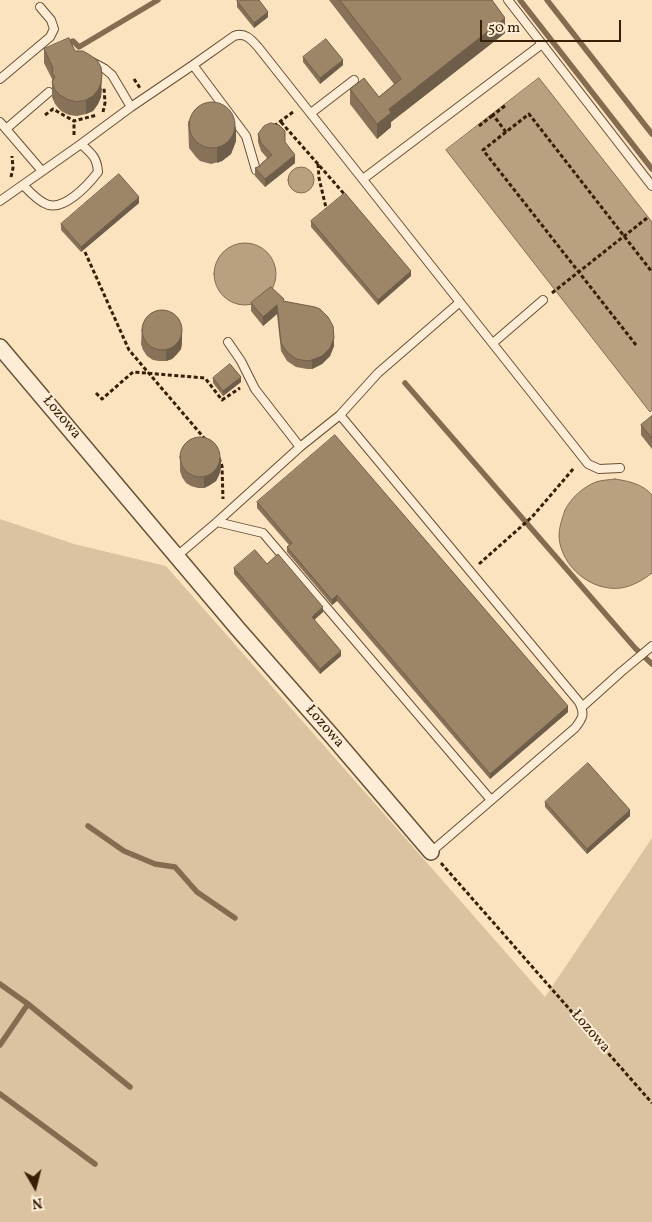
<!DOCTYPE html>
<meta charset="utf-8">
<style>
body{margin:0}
#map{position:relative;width:652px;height:1222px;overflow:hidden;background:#fce3c0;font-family:Vollkorn,serif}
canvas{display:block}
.north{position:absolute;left:10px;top:1162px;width:50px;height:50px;-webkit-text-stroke:4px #fdedd6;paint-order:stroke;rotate:172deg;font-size:14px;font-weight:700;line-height:20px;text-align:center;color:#371f07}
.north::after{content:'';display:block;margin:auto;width:18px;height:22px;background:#371f07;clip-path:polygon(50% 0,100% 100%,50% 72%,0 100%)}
.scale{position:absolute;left:480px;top:20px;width:141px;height:22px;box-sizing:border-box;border:2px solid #371f07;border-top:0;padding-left:6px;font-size:15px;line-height:18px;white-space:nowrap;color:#371f07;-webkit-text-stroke:4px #fdedd6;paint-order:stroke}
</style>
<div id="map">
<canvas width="652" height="1222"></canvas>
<div class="north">N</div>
<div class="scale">50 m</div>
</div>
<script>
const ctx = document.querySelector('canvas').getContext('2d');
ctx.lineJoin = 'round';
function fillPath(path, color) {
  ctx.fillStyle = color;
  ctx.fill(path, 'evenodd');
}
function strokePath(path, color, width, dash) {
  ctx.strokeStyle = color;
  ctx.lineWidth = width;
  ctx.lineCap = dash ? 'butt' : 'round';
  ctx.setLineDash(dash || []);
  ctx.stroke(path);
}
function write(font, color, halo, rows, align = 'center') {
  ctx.font = font + ' Vollkorn,serif';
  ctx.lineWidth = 4;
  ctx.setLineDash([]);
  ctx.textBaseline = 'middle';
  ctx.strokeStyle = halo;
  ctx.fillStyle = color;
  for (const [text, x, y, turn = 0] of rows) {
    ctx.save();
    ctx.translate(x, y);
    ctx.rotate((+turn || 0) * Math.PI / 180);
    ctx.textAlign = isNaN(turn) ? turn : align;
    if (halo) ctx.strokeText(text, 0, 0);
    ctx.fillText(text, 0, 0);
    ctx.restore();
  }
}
fillPath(new Path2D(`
 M0,519L74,544L166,566L545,997L652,838V1222H0Z`), '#dbc2a1');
const water = new Path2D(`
 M539,78L652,222V410L650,412L446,150Z
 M288 180a13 13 0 1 1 26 0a13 13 0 1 1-26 0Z
 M214 274a31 31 0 1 1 62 0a31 31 0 1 1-62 0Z
 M615,479C628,481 643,484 652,495V573C643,580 633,586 621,588C591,592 561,566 559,537C559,527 562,519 565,510C571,498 583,487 596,482C601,480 609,480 615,479Z`);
fillPath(water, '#b9a081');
strokePath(water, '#856c50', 1);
strokePath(new Path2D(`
 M520,0L652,169
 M547,0L652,134
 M65,45L73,41L79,47L158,0
 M405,383L635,648L652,664
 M88,826L124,851L155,864L175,867L197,892L235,918
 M0,984L28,1004L0,1045
 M28,1004L130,1087
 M0,1094L95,1164`), '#856c50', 5.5);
const service = new Path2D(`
 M508,0L652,186
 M92,62L105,69L112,75L131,107
 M193,65L246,136L256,170
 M0,79L50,37L54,29L51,20L40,7
 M311,113L354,80
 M0,122L42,171
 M6,129L49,92
 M363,179L542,44
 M23,185C29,191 36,199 44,203C62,214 88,185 98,172C97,157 91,153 81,144
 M0,201L81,144L131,107L193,65L234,36C245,32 251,39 258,47L588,464L599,469L620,468
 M228,342L241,361L255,389L300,447
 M493,343L543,300
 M340,415L579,702C585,714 583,718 575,728L431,852
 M217,522L263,533L491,800
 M177,556L217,522L300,447L340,415L378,373L460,302
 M582,707L621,672L652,646`);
const minor = new Path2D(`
 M0,347L238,629L332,736L431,852`);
strokePath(service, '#685035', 10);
strokePath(minor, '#685035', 18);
strokePath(new Path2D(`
 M134,79L140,88
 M103,112L105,103L104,88
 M45,115L53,109L74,121L97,115
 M281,122L346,196
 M274,126L293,112
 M479,126L493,115
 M506,132L493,115L506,105
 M74,135V121
 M318,164L319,178L327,212
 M11,177L13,168L12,156
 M85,252L129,350L205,439
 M552,293L647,218
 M636,345L483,150L529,114L652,272
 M96,393L102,399L133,372L205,378L222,400L240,388
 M219,458L222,466L223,499
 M479,564L532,517L574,468
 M441,863L652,1103`), '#371f07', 3, [4, 2.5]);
strokePath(service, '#fdedd6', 8);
strokePath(minor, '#fdedd6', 15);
fillPath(new Path2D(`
 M329,0H492L505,33L391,122V127L377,139L350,104V89L379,97L394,84Z
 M237,1L268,17L254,28L237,7Z
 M44,49L75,51L102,89L101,97L98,104L93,111L86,114L77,116L69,115L61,111L55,104L52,97V79L44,63Z
 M303,57L343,65L320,84L303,62Z
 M188,121L236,141L231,154L222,161L211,164L200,161L196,157L189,148Z
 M258,134L285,142L295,163L265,187L255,176V168L260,166L267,158L261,151L258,142Z
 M139,203L81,252L61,230V224Z
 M311,221L411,276L378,305L311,227Z
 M284,301L334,346L330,356L322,364L312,369H307L296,367L287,361L281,351L277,314L263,326L251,311V303Z
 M142,327L182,342L181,349L177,354L172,359L166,361H159L153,360L147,356L143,350L141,344Z
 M213,378L241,382L223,396L213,383Z
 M652,416V449L641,435V425Z
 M180,454L221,468L219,475L216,481L210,485L204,488H198L191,486L186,483L182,477L180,471Z
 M257,502L568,712L490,779L337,601L332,605L287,552V547L289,545L257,508Z
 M267,564L323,612L314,620L341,656L320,674L234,574V568Z
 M545,802L630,816L587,854L545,807Z`), '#877259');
fillPath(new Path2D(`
 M268,12V17L254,28V23Z
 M505,18V33L391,122V127L377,139V124L389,109Z
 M343,60V65L320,84V78Z
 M102,74L101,97L98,104L93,111L86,114V100Z
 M236,126V141L231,154L222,161L217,163V148Z
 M295,155V163L265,187V179Z
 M139,197V203L81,252V247Z
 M411,271V276L378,305V300Z
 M277,305V314L263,326V317Z
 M182,331V342L181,349L177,354L172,359L166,361V351Z
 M334,338V346L330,356L322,364L312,369V360Z
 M241,377V382L223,396V391Z
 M221,458V468L219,475L216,481L210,485L204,488V477Z
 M337,595V601L332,605V600Z
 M323,607V612L312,622V617Z
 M341,651V656L320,674V669Z
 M568,706V712L490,779V774Z
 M630,810V816L587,854V849Z`), '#6e5d48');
const building = new Path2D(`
 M239,0H259L268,12L254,23L237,1Z
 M340,0H492L505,18L389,109L391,113L377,124L350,89L364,78L379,97L401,79Z
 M69,38L75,51H83L90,55L97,60L101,67L102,74L101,83L98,90L93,96L86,100L77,102L69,100L61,96L55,90L52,82L55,77L52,73L53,68L44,49Z
 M326,39L343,60L320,78L303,57Z
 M189 125a23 23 0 1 1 46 0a23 23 0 1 1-46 0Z
 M271,123L279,125L285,131V142L295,155L265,179L255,168L260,166L262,163L272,155L261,143L258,134L264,126Z
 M119,174L139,197L81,247L61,224Z
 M345,193L411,271L378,300L311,221Z
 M271,287L284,299L283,301L315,307L320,309L328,317L333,326L334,338L330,348L322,356L312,360L307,361L296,359L287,352L281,343L277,305L263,317L251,303Z
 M142 330a20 20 0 1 1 40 0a20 20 0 1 1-40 0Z
 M230,364L241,377L223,391L213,378Z
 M652,416V438L641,425Z
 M335,435L568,706L490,774L337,595L332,600L287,547L292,543L257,502Z
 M180 457a20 20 0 1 1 40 0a20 20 0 1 1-40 0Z
 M255,550L267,564L278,554L323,607L312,617L341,651L320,669L234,568Z
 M588,763L630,810L587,849L545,802Z`);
fillPath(building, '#9d8567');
strokePath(building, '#6e5d48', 1);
write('15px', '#371f07', '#fdedd6', [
 ["Łozowa",61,418,50],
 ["Łozowa",324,727,49],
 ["Łozowa",590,1032,49]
]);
</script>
